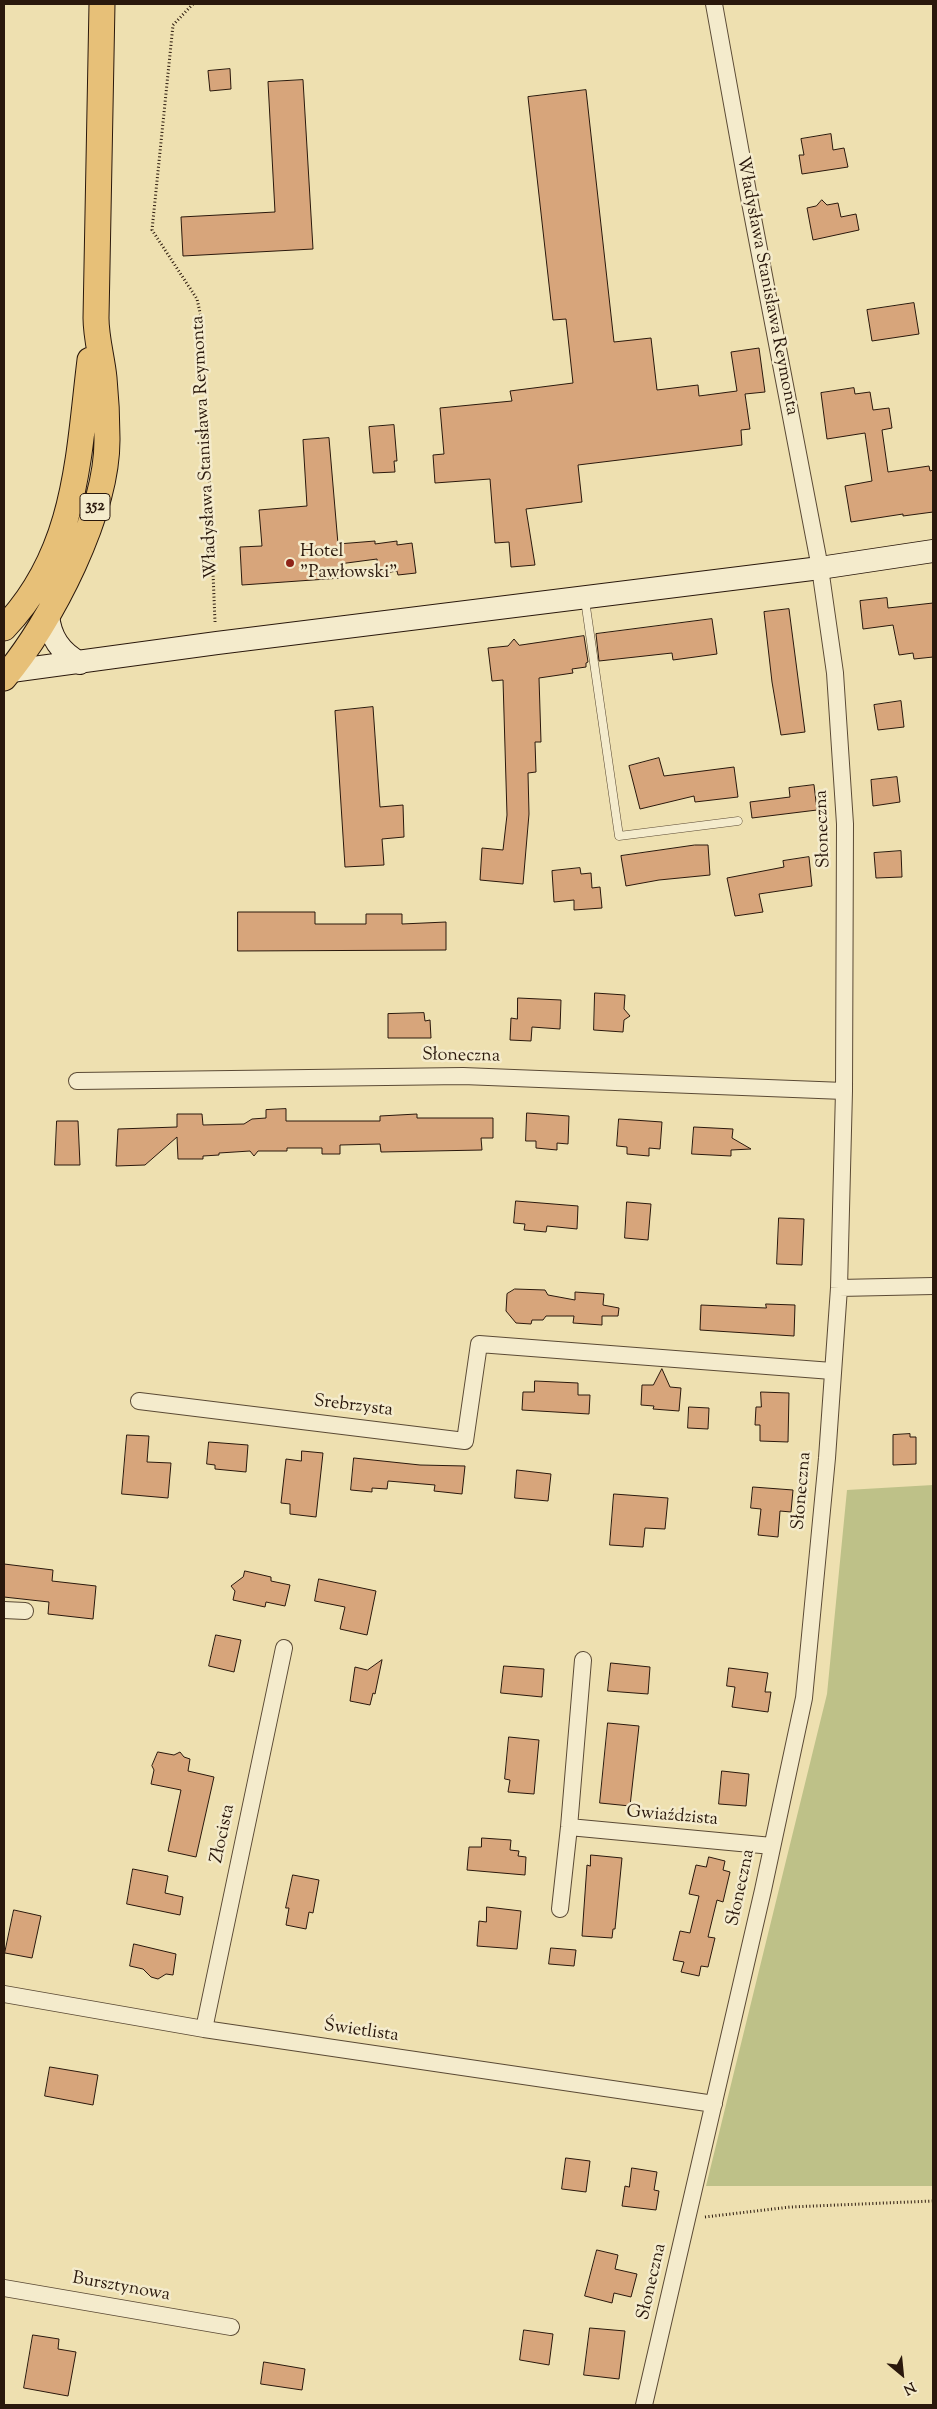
<!DOCTYPE html>
<meta charset="utf-8">
<style>
body{margin:0}
#map{position:relative;width:937px;height:2409px;overflow:hidden;background:#eee0b0;font-family:"Sorts Mill Goudy",serif}
canvas{display:block}
.frame{position:absolute;inset:0;border:5px solid #2a180c;pointer-events:none}
.north{position:absolute;left:877px;top:2349px;width:50px;height:50px;-webkit-text-stroke:4px #f4ebcc;paint-order:stroke;rotate:152deg;font-size:14px;font-weight:700;line-height:20px;text-align:center;color:#2a180c}
.north::after{content:'';display:block;margin:auto;width:18px;height:22px;background:#2a180c;clip-path:polygon(50% 0,100% 100%,50% 72%,0 100%)}
</style>
<div id="map">
<canvas width="937" height="2409"></canvas>
<div class="frame"></div>
<div class="north">N</div>
</div>
<script>
const ctx = document.querySelector('canvas').getContext('2d');
ctx.lineJoin = 'round';
function fillPath(path, color) {
  ctx.fillStyle = color;
  ctx.fill(path, 'evenodd');
}
function strokePath(path, color, width, dash) {
  ctx.strokeStyle = color;
  ctx.lineWidth = width;
  ctx.lineCap = dash ? 'butt' : 'round';
  ctx.setLineDash(dash || []);
  ctx.stroke(path);
}
function write(font, color, halo, rows, align = 'center') {
  ctx.font = font + ' "Sorts Mill Goudy",serif';
  ctx.lineWidth = 5;
  ctx.setLineDash([]);
  ctx.textBaseline = 'middle';
  ctx.strokeStyle = halo;
  ctx.fillStyle = color;
  for (const [text, x, y, turn = 0] of rows) {
    ctx.save();
    ctx.translate(x, y);
    ctx.rotate((+turn || 0) * Math.PI / 180);
    ctx.textAlign = isNaN(turn) ? turn : align;
    if (halo) ctx.strokeText(text, 0, 0);
    ctx.fillText(text, 0, 0);
    ctx.restore();
  }
}
fillPath(new Path2D(`
 M933,1485V2186H706L827,1694L847,1490Z`), '#bec188');
const building = new Path2D(`
 M230,69L231,89L210,91L208,71Z
 M303,80L313,249L183,256L181,217L275,212L268,82Z
 M586,90L614,342L651,338L657,390L698,385L699,396L737,391L731,352L759,348L765,392L745,394L750,429L741,430L742,445L578,465L582,502L526,509L535,565L511,567L509,542L495,543L490,479L435,483L433,455L444,454L440,408L512,401L510,391L573,383L566,319L553,320L528,97Z
 M831,134L833,150L844,148L848,167L802,174L799,155H804L801,139Z
 M822,200L827,205L838,203L841,217L856,214L859,230L813,240L807,208L816,206Z
 M914,303L919,334L872,341L867,310Z
 M854,388L855,394L870,392L873,410L889,408L892,428L882,430L888,472L929,466L930,471L933,470V512L903,516V514L851,522L845,486L872,481L865,433L827,439L821,393Z
 M394,425L397,461H394L395,472L373,473L369,427Z
 M329,438L338,544L375,541V544L397,541V545L412,543L416,573L398,575L397,571L379,574L377,559L339,564L341,578L242,585L240,547L262,546L259,510L307,506L303,440Z
 M887,598L888,608L933,603V657L914,659L913,653L899,655L893,625L863,629L860,601Z
 M789,609L805,732L781,735L772,682L764,612Z
 M712,619L717,654L673,660L672,653L599,661L596,634Z
 M584,636L588,662L586,663V667L572,669L573,673L539,678L541,742H535L536,772L528,773L529,814L523,884L480,880L482,848L503,850L507,815L503,680L492,681L488,648L508,646L514,639L519,645Z
 M901,701L904,727L878,730L874,705Z
 M373,707L380,807L403,805L404,837L382,839L384,865L345,867L335,711Z
 M659,758L664,776L734,767L738,797L695,802L694,796L640,809L629,766Z
 M897,777L900,802L873,806L871,780Z
 M814,785L817,810L752,818L750,802L790,797L789,788Z
 M695,845H708L710,875L659,880L626,886L621,856Z
 M901,851L902,877L876,878L874,853Z
 M809,857L812,886L759,894L763,912L735,916L727,878L784,867L783,861Z
 M580,868L581,874L591,873L592,888L600,887L602,908L574,910V900L554,902L552,871Z
 M238,912H315V924H366V914H402V924L446,922V950L238,951Z
 M595,993L625,995L624,1009L630,1016L624,1020L623,1032L594,1030Z
 M518,998L561,1000L560,1029L532,1027L531,1041L510,1040L511,1018L517,1019Z
 M424,1013L425,1021L430,1020L431,1038H388V1014Z
 M286,1109V1121H380V1116L417,1114V1118H493V1138H481L482,1150L381,1152L380,1144L340,1145V1154H322V1148H287V1151H258L254,1156L250,1151L219,1153V1155L203,1156V1159H178L177,1137L145,1165L116,1166L118,1129L177,1127V1114H202L203,1125L244,1124L252,1119L266,1118V1110Z
 M527,1113L569,1116L568,1144L557,1143V1150L536,1148V1141H526Z
 M619,1119L662,1122L660,1149L649,1148V1156L627,1154V1147L617,1146Z
 M57,1121H78L80,1165H55Z
 M694,1127L733,1129L732,1138L751,1149L731,1150V1156L692,1154Z
 M516,1201L578,1206L577,1229L547,1226L546,1232L524,1230L525,1224L514,1223Z
 M627,1202L651,1204L648,1240L625,1238Z
 M779,1218L804,1219L802,1265L777,1264Z
 M515,1289L545,1290L548,1295L575,1300V1292L604,1294L603,1305L619,1308L618,1316H602V1325L573,1323L574,1316H546L543,1320H532L531,1324L516,1323L506,1311L507,1294Z
 M766,1304L795,1305L794,1336L700,1330L701,1305L766,1308Z
 M662,1369L670,1387L681,1388L679,1411L653,1409L654,1406L641,1405L642,1385H653Z
 M535,1381L578,1383V1395H590L589,1414L522,1410L523,1392H534Z
 M761,1392L789,1393L788,1442L760,1441V1425H755L756,1407H761Z
 M689,1407L709,1408L708,1429L688,1428Z
 M910,1434V1437H916V1464L893,1465V1435Z
 M127,1435L149,1436L147,1462L171,1463L168,1498L122,1494Z
 M209,1442L248,1445L246,1472L215,1469V1465L207,1464Z
 M302,1451L323,1453L316,1517L290,1514V1504L281,1503L286,1459L301,1461Z
 M354,1458L420,1465L465,1466L462,1494L434,1491L435,1485L388,1481L387,1489L372,1488V1492L351,1490Z
 M517,1470L551,1474L548,1501L515,1498Z
 M753,1487L793,1490L791,1512L780,1511L778,1537L758,1535L761,1509L751,1508Z
 M614,1494L668,1498L665,1529L645,1528L643,1547L610,1545Z
 M4,1564L53,1570L52,1581L96,1586L93,1619L48,1614L49,1602L4,1597Z
 M245,1571L271,1577V1581L290,1585L285,1606L266,1602L265,1607L233,1600L235,1591L231,1586L243,1577Z
 M319,1579L376,1591L367,1635L340,1629L345,1607L315,1601Z
 M216,1635L241,1640L234,1672L209,1666Z
 M382,1660L375,1694L373,1693L370,1705L350,1701L355,1667L367,1670Z
 M611,1663L650,1667L648,1694L608,1691Z
 M504,1666L544,1669L542,1697L501,1693Z
 M729,1668L768,1673L765,1692H771L768,1712L732,1707L735,1687L727,1686Z
 M608,1723L639,1726L630,1806L600,1803Z
 M509,1737L539,1740L534,1794L508,1792L510,1780L505,1779Z
 M158,1752L174,1755L180,1752L184,1757L190,1759L188,1771L214,1777L196,1857L168,1851L181,1790L151,1784L154,1770L152,1766Z
 M722,1771L749,1774L746,1806L719,1804Z
 M482,1838L511,1840L510,1850L519,1851L518,1856L526,1857L525,1875L467,1870L469,1847H481Z
 M591,1855L622,1858L615,1929H613L612,1938L582,1936L587,1865L590,1866Z
 M709,1857L725,1861L723,1870L730,1872L723,1902L717,1900L708,1937L715,1938L708,1967L701,1966L699,1976L681,1972L684,1962L673,1960L680,1931L690,1933L699,1896L689,1894L696,1865L706,1867Z
 M133,1869L168,1876L165,1893L183,1897L180,1915L127,1904Z
 M293,1875L319,1880L313,1913L309,1912L306,1929L286,1925L289,1908H286Z
 M487,1907L521,1911L517,1949L477,1946L479,1921L486,1922Z
 M14,1910L41,1916L32,1958L5,1953Z
 M134,1944L176,1954L173,1975L166,1974L158,1979L151,1977L143,1969L130,1966Z
 M551,1948L576,1950L574,1966L549,1964Z
 M50,2067L98,2075L93,2105L45,2096Z
 M566,2158L590,2161L586,2192L562,2189Z
 M632,2168L657,2172L654,2190L659,2191L656,2210L622,2206L625,2186L629,2187Z
 M597,2250L618,2255L615,2269L637,2274L631,2297L614,2293L612,2303L585,2296Z
 M590,2328L625,2331L619,2379L584,2375Z
 M524,2330L553,2334L549,2365L520,2360Z
 M33,2335L59,2339L58,2349L76,2352L68,2396L24,2388Z
 M264,2362L305,2369L302,2390L261,2384Z`);
fillPath(building, '#d7a57b');
strokePath(building, '#2a180c', 1);
const lane = new Path2D(`
 M585,600L619,836L738,821`);
const street = new Path2D(`
 M77,1081L463,1076L844,1091
 M839,1288L933,1286
 M139,1401L465,1441L479,1344L832,1371
 M4,1610L25,1611
 M569,1827L772,1846
 M560,1909L569,1827L583,1660
 M4,1994L204,2029L714,2104
 M204,2029L284,1648
 M4,2288L231,2327
 M644,2405L763,1890L804,1698L827,1458L839,1288L844,1091L845,824L835,673L820,568L748,192L714,4`);
const secondary = new Path2D(`
 M48,615C50,637 60,652 80,663
 M4,672L217,643L820,568L933,551`);
const primary = new Path2D(`
 M4,628C77,552 78,458 90,360
 M4,678C51,623 108,512 107,438C107,418 106,398 104,378C102,358 96,338 96,318C98,213 100,108 102,4`);
strokePath(lane, '#5b4a35', 9);
strokePath(street, '#5b4a35', 18);
strokePath(secondary, '#2a180c', 24);
strokePath(primary, '#2a180c', 27);
strokePath(new Path2D(`
 M193,4L173,25L152,230L197,299L203,326L215,622
 M705,2217L790,2207L933,2201`), '#2a180c', 3, [1, 2.5]);
strokePath(lane, '#f4ebcc', 8);
strokePath(street, '#f4ebcc', 16);
strokePath(secondary, '#f4ebcc', 22);
strokePath(primary, '#e7c078', 25);
for (const [x, y, r, color] of [
 [290,563,5,"#8f2418"]
]) {
  const dot = new Path2D();
  dot.arc(x, y, r, 0, 2 * Math.PI);
  ctx.fillStyle = color;
  ctx.fill(dot);
  strokePath(dot, '#f4ebcc', 2);
}
for (const [x, y, w] of [
 [95,507,30]
]) {
  const box = new Path2D();
  box.roundRect(x - w / 2, y - 13.5, w, 27, 4);
  ctx.fillStyle = '#f4ebcc';
  ctx.fill(box);
  strokePath(box, '#2a180c', 1);
}
write('bold 16px', '#2a180c', null, [
 ["352",95,507]
]);
write('18px', '#2a180c', '#f4ebcc', [
 ["Władysława Stanisława Reymonta",766,286,79],
 ["Władysława Stanisława Reymonta",206,447,-93],
 ["Słoneczna",824,829,-92],
 ["Słoneczna",461,1057,1],
 ["Srebrzysta",353,1407,7],
 ["Słoneczna",803,1491,-85],
 ["Gwiaździsta",672,1817,5],
 ["Złocista",224,1834,-78],
 ["Słoneczna",742,1888,-78],
 ["Świetlista",361,2032,8],
 ["Słoneczna",653,2282,-77],
 ["Bursztynowa",121,2288,10]
]);
write('18px', '#2a180c', '#f4ebcc', [
 ["Hotel",300,553],
 ["\"Pawłowski\"",300,574]
], 'left');
</script>
